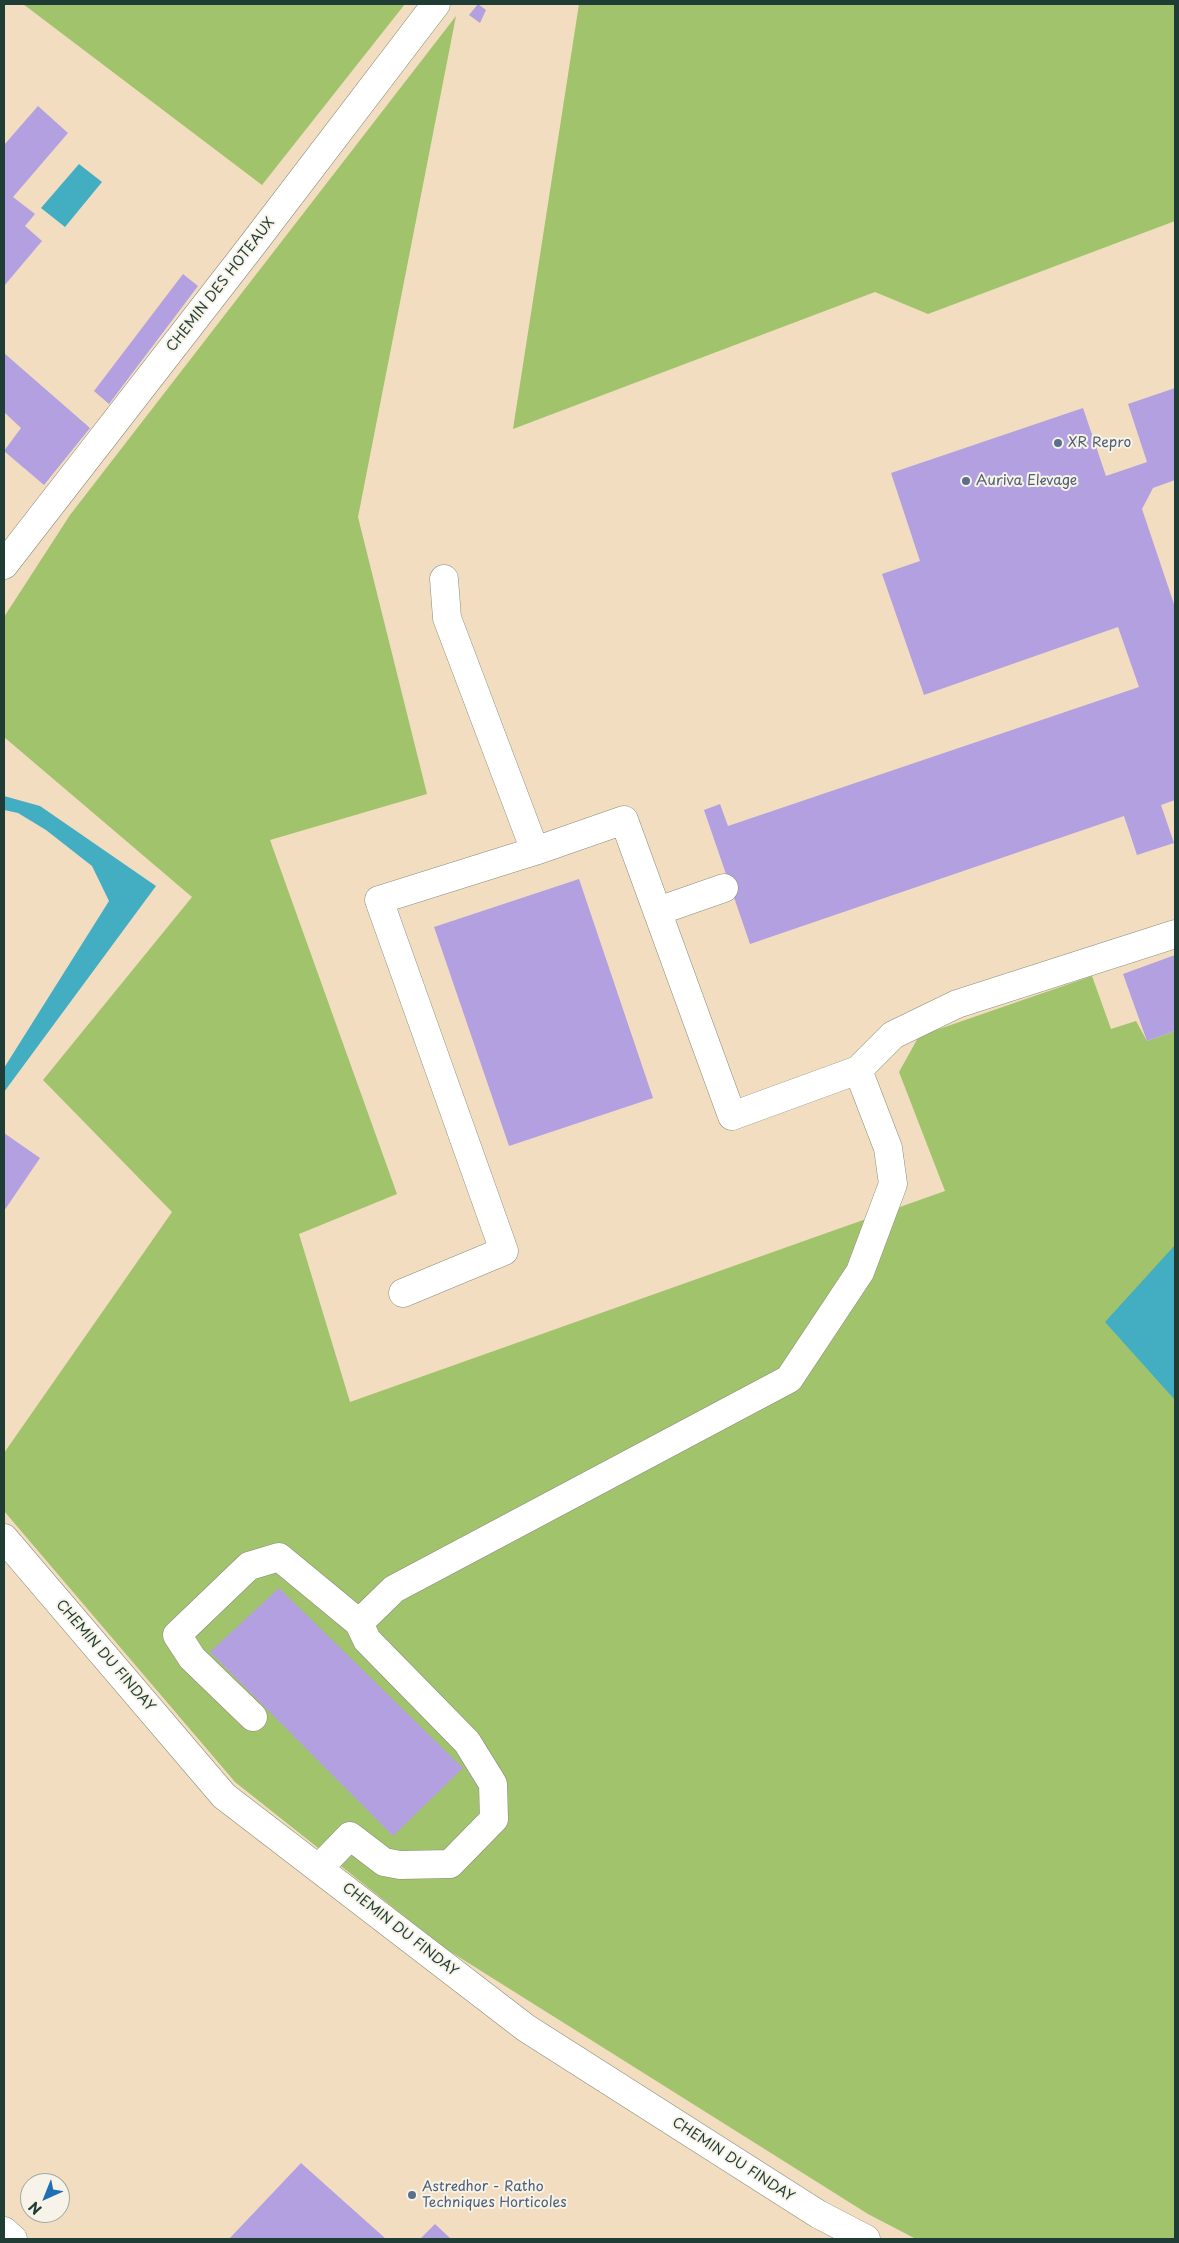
<!DOCTYPE html>
<style>
body{margin:0}
#map{position:relative;width:1179px;height:2243px;overflow:hidden;background:#f2ddc0;font-family:"Playpen Sans",sans-serif}
canvas{display:block}
.frame{position:absolute;inset:0;border:5px solid #1f3d34;pointer-events:none}
.north{position:absolute;left:20px;top:2173px;width:50px;height:50px;box-sizing:border-box;background:#f7f3e8;border:1px solid #a1aaa0;border-radius:50%;rotate:224deg;font-size:14px;font-weight:700;line-height:20px;text-align:center;color:#1f3d34}
.north::after{content:'';display:block;margin:auto;width:18px;height:22px;background:#1f6fb2;clip-path:polygon(50% 0,100% 100%,50% 72%,0 100%)}
</style>
<div id="map">
<canvas width="1179" height="2243"></canvas>
<div class="frame"></div>
<div class="north">N</div>
</div>
<script>
const ctx = document.querySelector('canvas').getContext('2d');
ctx.lineJoin = 'round';
function fillPath(path, color) {
  ctx.fillStyle = color;
  ctx.fill(path, 'evenodd');
}
function strokePath(path, color, width, dash) {
  ctx.strokeStyle = color;
  ctx.lineWidth = width;
  ctx.lineCap = dash ? 'butt' : 'round';
  ctx.setLineDash(dash || []);
  ctx.stroke(path);
}
function write(font, color, halo, rows, align = 'center') {
  ctx.font = font + ' "Playpen Sans",sans-serif';
  ctx.lineWidth = 4;
  ctx.setLineDash([]);
  ctx.textBaseline = 'middle';
  ctx.strokeStyle = halo;
  ctx.fillStyle = color;
  for (const [text, x, y, turn = 0] of rows) {
    ctx.save();
    ctx.translate(x, y);
    ctx.rotate((+turn || 0) * Math.PI / 180);
    ctx.textAlign = isNaN(turn) ? turn : align;
    if (halo) ctx.strokeText(text, 0, 0);
    ctx.fillText(text, 0, 0);
    ctx.restore();
  }
}
fillPath(new Path2D(`
 M23,4H405L262,185Z
 M579,4H1175V221L928,314L875,292L513,429Z
 M456,16L358,517L427,794L270,840L397,1194L299,1234L350,1402L945,1191L899,1072L919,1036L1092,976L1111,1029L1136,1021L1147,1041L1175,1031V2239H916L868,2214L443,1947L235,1782L4,1511V1453L172,1212L43,1080L192,897L4,737V617L70,515Z`), '#a1c36c');
fillPath(new Path2D(`
 M79,164L102,182L65,227L41,208Z
 M4,796L40,806L156,886L4,1092V1068L109,901L92,866L46,830L18,813L4,810Z
 M1175,1245V1400L1105,1322Z`), '#43adc2');
fillPath(new Path2D(`
 M478,4L486,10L480,23L469,15Z
 M38,106L68,133L13,197L35,214L25,226L42,241L4,286V145Z
 M183,274L198,286L109,404L94,391Z
 M4,353L90,428L44,485L4,451L21,428L4,412Z
 M1175,388V480L1153,488L1142,509L1175,607V800L1161,805L1174,843L1137,855L1124,816L750,944L704,810L720,804L728,826L1139,687L1118,627L924,695L882,574L920,561L891,473L1083,408L1106,476L1147,462L1128,404Z
 M579,879L653,1098L509,1146L434,927Z
 M1175,955V1031L1147,1041L1123,974Z
 M4,1133L40,1158L4,1211Z
 M279,1588L463,1768L393,1836L210,1652Z
 M301,2163L386,2239H229Z
 M435,2224L451,2239H420Z`), '#b2a0e1');
const minor = new Path2D(`
 M4,565L253,244L436,4
 M535,851L624,820L732,1116L858,1070
 M658,911L724,888
 M403,1293L504,1251L379,900L535,851L447,618L444,579
 M4,1538L224,1796L526,2028L818,2214L866,2239
 M253,1717L192,1658L177,1635L249,1566L279,1557L359,1623
 M319,1868L350,1836L384,1862L400,1865L450,1864L494,1819L493,1784L467,1742L367,1640L359,1623L394,1589L789,1379L860,1272L893,1184L888,1148L858,1070L893,1035L957,1004L1175,934
 M4,2231L13,2239`);
strokePath(minor, '#888d7a', 29);
strokePath(minor, '#fff', 28);
for (const [x, y, r, color] of [
 [1058,443,5,"#5c6f8a"],
 [966,481,5,"#5c6f8a"],
 [412,2195,5,"#5c6f8a"]
]) {
  const dot = new Path2D();
  dot.arc(x, y, r, 0, 2 * Math.PI);
  ctx.fillStyle = color;
  ctx.fill(dot);
  strokePath(dot, '#f7f3e8', 2);
}
write('14px', '#1f3d34', '#f7f3e8', [
 ["CHEMIN DES HOTEAUX",221,285,-52],
 ["CHEMIN DU FINDAY",105,1656,49],
 ["CHEMIN DU FINDAY",400,1930,38],
 ["CHEMIN DU FINDAY",733,2160,33]
]);
write('14px', '#4e5e75', '#f7f3e8', [
 ["XR Repro",1068,443],
 ["Auriva Elevage",976,481],
 ["Astredhor - Ratho",422,2187],
 ["Techniques Horticoles",422,2203]
], 'left');
</script>
